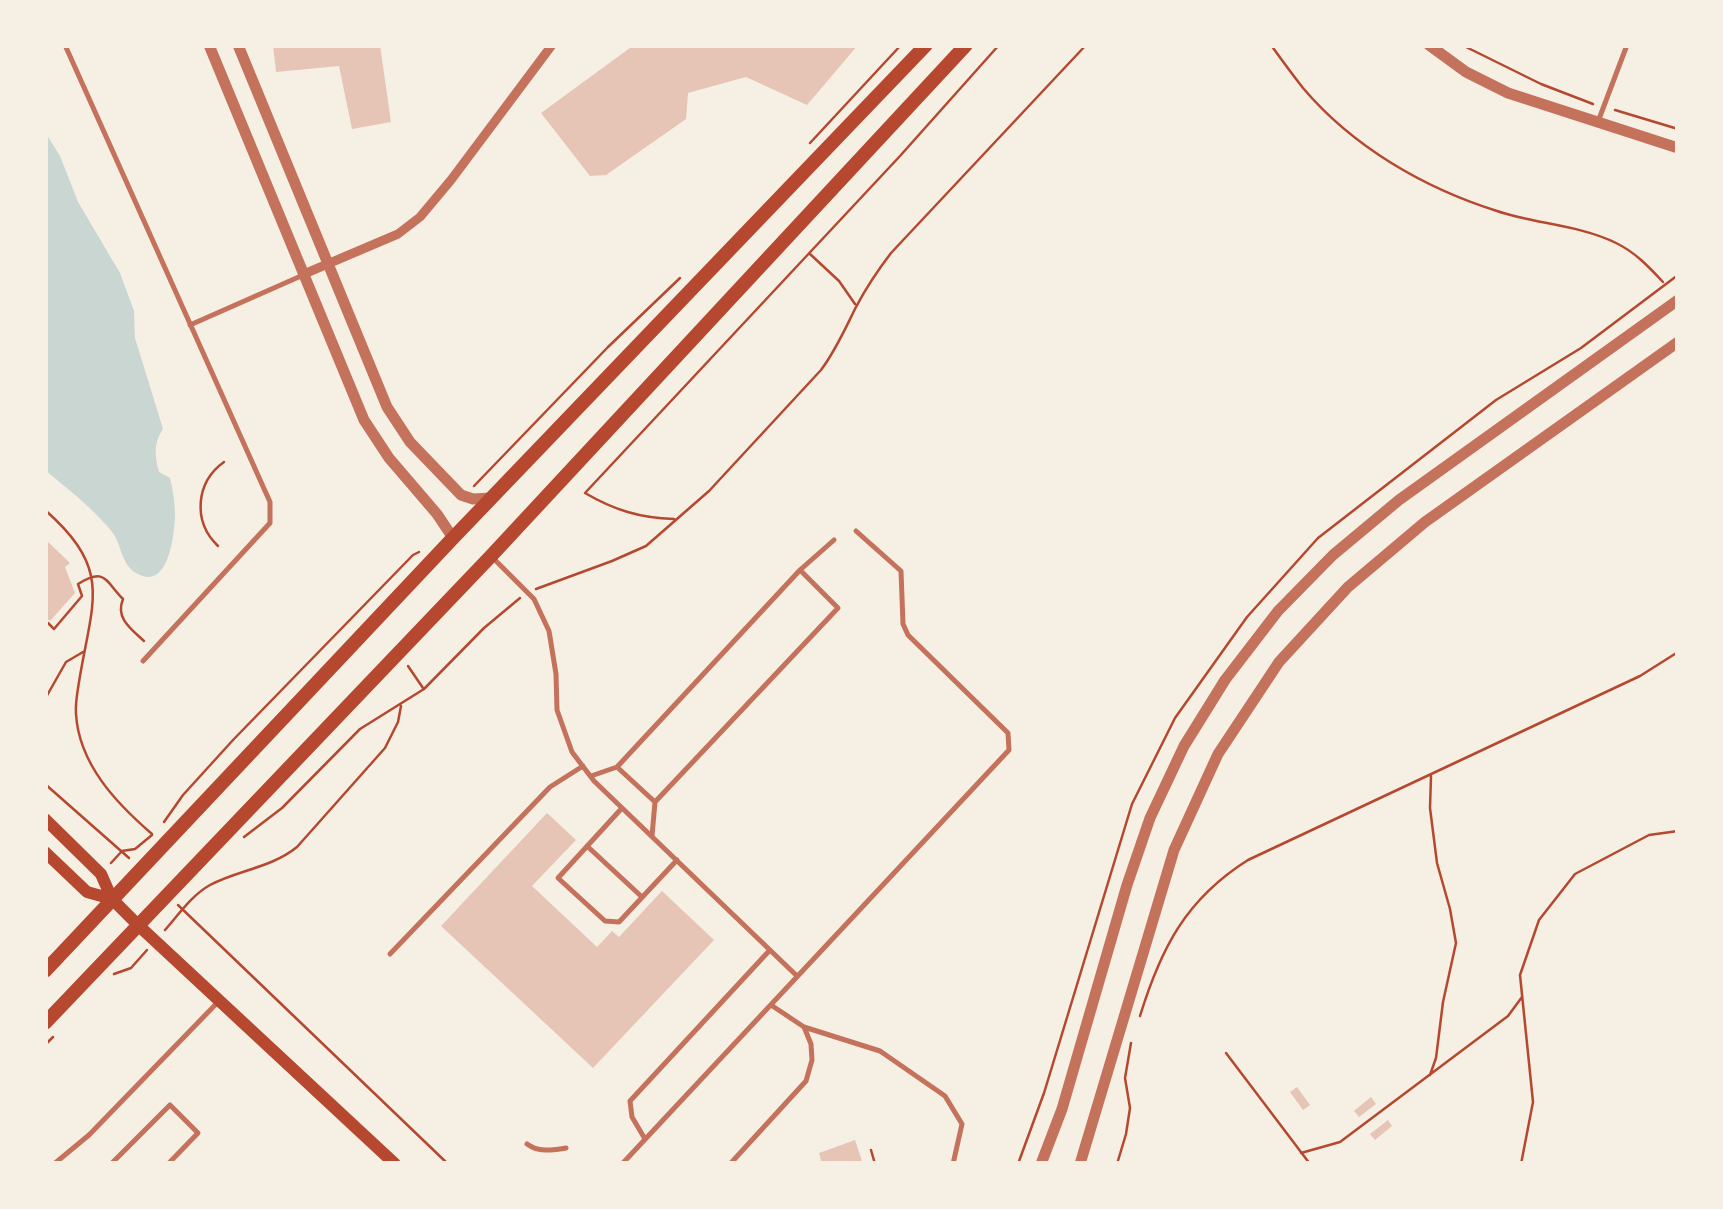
<!DOCTYPE html>
<style>
body{margin:0}
#map{position:relative;width:1723px;height:1209px;overflow:hidden;background:#f6efe4;font-family:Helvetica,sans-serif}
canvas{display:block}
.frame{position:absolute;inset:0;border:48px solid #f6efe4;pointer-events:none}
</style>
<div id="map">
<canvas width="1723" height="1209"></canvas>
<div class="frame"></div>
</div>
<script>
const ctx = document.querySelector('canvas').getContext('2d');
ctx.lineJoin = 'round';
function fillPath(path, color) {
  ctx.fillStyle = color;
  ctx.fill(path, 'evenodd');
}
function strokePath(path, color, width, dash) {
  ctx.strokeStyle = color;
  ctx.lineWidth = width;
  ctx.lineCap = dash ? 'butt' : 'round';
  ctx.setLineDash(dash || []);
  ctx.stroke(path);
}
fillPath(new Path2D(`
 M45,132L60,156L78,202L120,273L134,311L135,338L163,429C153,444 155,456 159,472L170,478C173,491 175,503 175,516C174,537 168,592 136,573C121,564 122,546 113,533C95,510 68,489 45,470Z`), '#c9d6d2');
fillPath(new Path2D(`
 M273,45H380L391,122L352,129L339,66L276,72Z
 M634,45H858L807,105L746,77L688,93L686,119L606,175L590,176L541,113Z
 M45,539L70,563L65,567L75,593L50,621L45,617Z
 M547,813L576,840L532,886L597,947L612,931L619,937L662,891L714,940L593,1068L441,926Z
 M1297,1087L1310,1105L1303,1110L1290,1092Z
 M1371,1097L1376,1104L1359,1117L1354,1111Z
 M1388,1120L1392,1126L1375,1140L1370,1134Z
 M855,1140L863,1164H822L819,1153Z`), '#e6c5b7');
strokePath(new Path2D(`
 M1271,45C1281,59 1292,74 1303,88C1353,147 1424,188 1497,211C1535,224 1580,225 1616,243C1635,252 1649,267 1663,282
 M1462,45L1541,84L1593,104
 M1615,110L1678,129
 M810,143L901,45
 M810,254L839,281L855,304
 M474,486L608,347L680,278
 M45,510C112,569 93,599 80,676C78,689 75,702 76,714C79,764 116,803 152,834
 M674,519C640,518 614,510 585,493L900,156L999,45
 M218,546C192,521 196,482 224,462
 M536,589L612,561L646,546L709,491L821,370C836,350 845,329 856,307C866,288 878,270 891,253L1086,45
 M48,623L54,629L82,596L78,584C106,567 105,581 123,599C115,618 131,629 144,641
 M408,666L423,688
 M45,699L66,662L83,652
 M45,784L129,858
 M164,822L183,795L233,740L413,555L419,552
 M244,837L282,808L360,729L424,689L484,628L520,598
 M111,863L122,851L135,849L152,835
 M178,905L448,1164
 M165,930C179,914 192,895 210,885C238,870 271,868 297,847L385,748L398,722L401,706
 M114,974L131,968L147,950
 M1140,1016C1161,948 1186,899 1248,860L1640,676L1678,652
 M45,1045L53,1037
 M1226,1053L1310,1164
 M1430,1075L1436,1058L1443,1002L1456,943L1450,909L1437,863L1430,808L1431,776
 M871,1150L875,1164
 M1301,1153L1340,1142L1508,1016L1522,997
 M1018,1164L1044,1093L1132,804L1175,718L1247,617L1318,538L1496,400L1581,348L1678,275
 M1117,1164L1126,1134L1130,1108L1125,1078L1131,1043
 M1521,1164L1533,1102L1520,975L1539,920L1575,874L1649,835L1678,831`), '#b5482f', 2.5);
strokePath(new Path2D(`
 M65,45L270,502V523L143,661
 M1599,119L1627,45
 M190,325L301,276
 M493,558L534,599L549,631L556,674L557,710L572,752L594,781L797,976
 M617,767L655,802L652,836
 M591,776L617,767L800,570L834,540
 M655,802L838,608L800,570
 M622,808L558,878L605,921L619,922L677,860
 M587,846L642,897
 M390,954L550,787L583,766
 M771,1005L804,1027L880,1051L945,1096L962,1124L953,1164
 M645,1139L632,1117L630,1101L769,951
 M527,1144C539,1153 553,1150 566,1148
 M54,1164L89,1135L217,1003
 M111,1164L170,1105L198,1133L168,1164
 M622,1164L1009,750L1008,733L908,635L903,624L901,571L856,531
 M730,1164L806,1081L812,1060L811,1044L804,1027`), '#c5725c', 5);
strokePath(new Path2D(`
 M304,274L398,234L420,217L451,180L552,45`), '#c5725c', 9);
strokePath(new Path2D(`
 M209,45L364,420L389,458L437,514L453,538
 M238,45L387,407L410,442L461,495L473,499L491,498
 M1429,45L1466,72L1508,93L1678,148
 M1041,1164L1062,1109L1127,885L1150,818L1184,746L1225,680L1278,611L1333,555L1399,500L1678,300
 M1080,1164L1174,850L1218,754L1279,662L1348,587L1425,522L1678,342`), '#c5725c', 11);
strokePath(new Path2D(`
 M45,819L101,874L112,899L138,925L395,1164
 M45,852L87,892L112,899`), '#b5482f', 12);
strokePath(new Path2D(`
 M45,971L453,538L926,45
 M45,1023L491,556L966,45`), '#b5482f', 14);
</script>
